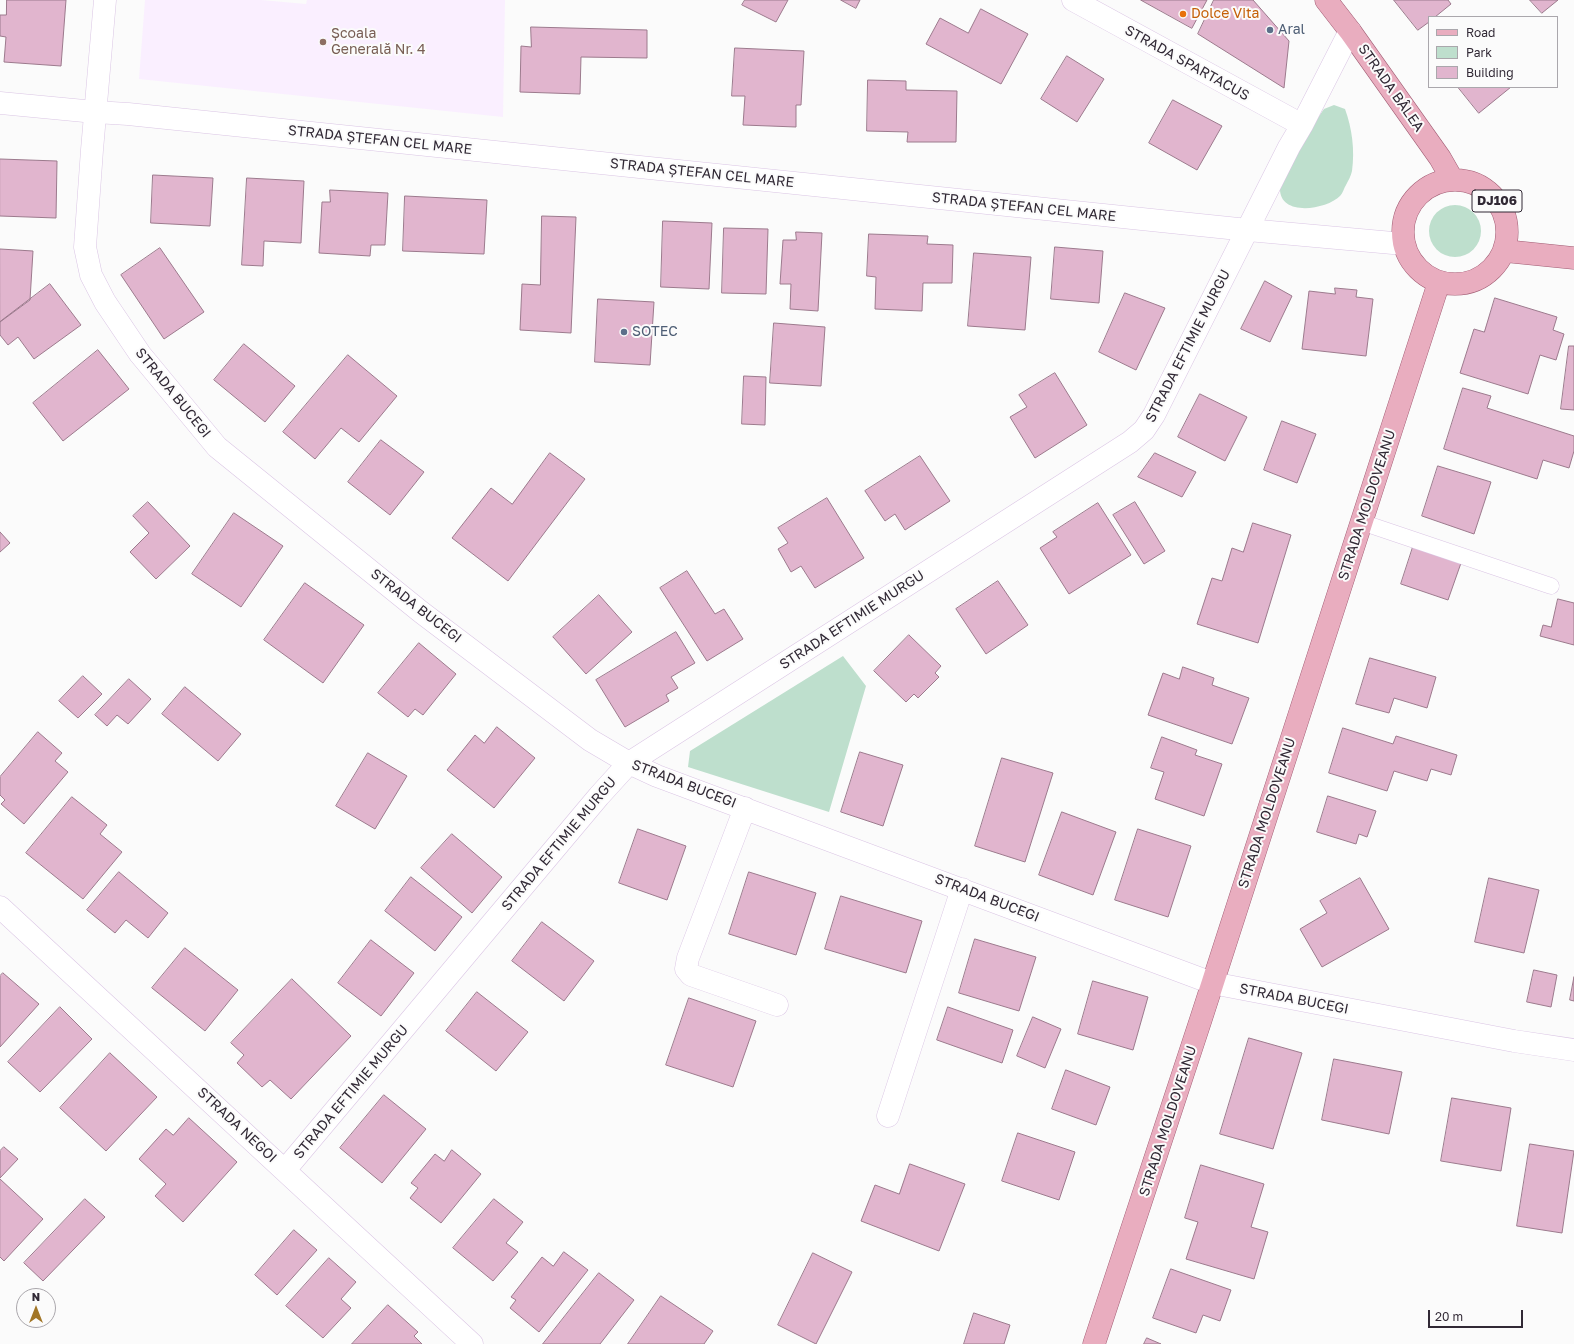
<!DOCTYPE html>
<meta charset="utf-8">
<style>
body{margin:0}
#map{position:relative;width:1574px;height:1344px;overflow:hidden;background:#fbfbfb;font-family:"Golos Text",sans-serif}
canvas{display:block}
.legend{position:absolute;left:1428px;top:16px;width:130px;height:72px;box-sizing:border-box;background:#fbfbfb;border:1px solid #aaa7ac;margin:0;padding:5px 7px;list-style:none;font-size:12px;color:#312935}
.legend li{display:flex;align-items:center;gap:8px;height:20px}
.legend b{width:20px;border:1px solid #aaa7ac}
.north{position:absolute;left:16px;top:1288px;width:40px;height:40px;box-sizing:border-box;background:#fbfbfb;border:1px solid #aaa7ac;border-radius:50%;rotate:0deg;font-size:11px;font-weight:700;line-height:16px;text-align:center;color:#312935}
.north::after{content:'';display:block;margin:auto;width:14px;height:18px;background:#a27627;clip-path:polygon(50% 0,100% 100%,50% 72%,0 100%)}
.scale{position:absolute;left:1428px;top:1310px;width:95px;height:18px;box-sizing:border-box;border:2px solid #312935;border-top:0;padding-left:5px;font-size:12px;line-height:14px;white-space:nowrap;color:#312935;-webkit-text-stroke:3px #fbfbfb;paint-order:stroke}
</style>
<div id="map">
<canvas width="1574" height="1344"></canvas>
<ul class="legend">
<li><b style="height:5px;background:#e9adbf"></b>Road</li>
<li><b style="height:11px;background:#bedfcd"></b>Park</li>
<li><b style="height:11px;background:#e1b5ce"></b>Building</li>
</ul>
<div class="north">N</div>
<div class="scale">20 m</div>
</div>
<script>
const ctx = document.querySelector('canvas').getContext('2d');
ctx.lineJoin = 'round';
function fillPath(path, color) {
  ctx.fillStyle = color;
  ctx.fill(path, 'evenodd');
}
function strokePath(path, color, width, dash) {
  ctx.strokeStyle = color;
  ctx.lineWidth = width;
  ctx.lineCap = dash ? 'butt' : 'round';
  ctx.setLineDash(dash || []);
  ctx.stroke(path);
}
function write(font, color, halo, rows, align = 'center') {
  ctx.font = font + ' "Golos Text",sans-serif';
  ctx.lineWidth = 4;
  ctx.setLineDash([]);
  ctx.textBaseline = 'middle';
  ctx.strokeStyle = halo;
  ctx.fillStyle = color;
  for (const [text, x, y, turn = 0] of rows) {
    ctx.save();
    ctx.translate(x, y);
    ctx.rotate((+turn || 0) * Math.PI / 180);
    ctx.textAlign = isNaN(turn) ? turn : align;
    if (halo) ctx.strokeText(text, 0, 0);
    ctx.fillText(text, 0, 0);
    ctx.restore();
  }
}
fillPath(new Path2D(`
 M145,0H261L306,4L307,0H505L503,117L139,79Z`), '#faefff');
fillPath(new Path2D(`
 M1334,105L1345,109C1352,128 1355,150 1352,171C1351,176 1348,181 1346,185C1344,188 1343,193 1340,196C1326,210 1279,217 1280,188C1280,165 1311,128 1324,109Z
 M1429 231a26 26 0 1 1 52 0a26 26 0 1 1-52 0Z
 M843,656L866,686L829,812L688,767L690,751Z`), '#bedfcd');
const building = new Path2D(`
 M7,0H66L61,66L4,62L6,37L0,36V15H6Z
 M745,0H788L776,22L742,5Z
 M841,0H860L856,8Z
 M1141,0H1207L1192,28Z
 M1214,0H1253L1289,41L1284,88L1198,34Z
 M1394,0H1448L1451,4L1435,17H1429V22L1418,30Z
 M1530,0H1558L1542,13Z
 M981,9L1028,34L1001,84L926,44L940,18L968,33Z
 M531,27L647,30V58L581,57L580,94L520,92L521,46L531,47Z
 M735,48L804,51L801,105H796V127L743,125L745,96H732Z
 M1067,56L1104,79L1077,122L1041,99Z
 M868,80L906,81V90L957,91L956,142H907L908,132L867,131Z
 M1458,87H1511L1479,113Z
 M1173,100L1222,126L1197,170L1149,143Z
 M0,159L57,161L56,218L0,216Z
 M153,175L213,178L210,226L151,223Z
 M247,178L304,181L301,243L264,241L263,266L242,265Z
 M330,190L388,193L385,245H371L370,256L319,253L322,202H330Z
 M405,196L487,200L484,254L403,251Z
 M542,216L576,217L571,333L520,330L522,284L540,285Z
 M663,221L712,223L709,289L661,287Z
 M724,228L768,229L766,294L722,293Z
 M796,232L822,233L818,311L790,309L791,284H780L783,240H796Z
 M869,234L928,236L927,244L953,245L952,283H923L922,311L875,309L876,277L867,276Z
 M1055,247L1103,251L1099,303L1051,299Z
 M160,248L204,312L164,339L121,275Z
 M0,249L33,251L30,300L0,322Z
 M974,253L1031,257L1025,330L968,326Z
 M1265,281L1292,296L1270,342L1241,329Z
 M50,284L81,325L34,359L18,337L8,345L0,335V322Z
 M1335,288L1357,290L1356,297L1373,299L1366,356L1302,349L1309,291L1335,294Z
 M1125,293L1165,308L1136,370L1099,352Z
 M1495,298L1557,317L1553,330L1564,334L1556,360L1540,355L1528,394L1460,373L1474,329L1484,332Z
 M598,299L654,302L650,365L595,362Z
 M774,323L825,327L821,386L770,383Z
 M244,344L295,386L265,422L214,380Z
 M1569,346H1574V410L1561,409Z
 M98,350L129,389L63,441L33,403Z
 M348,355L397,396L359,442L341,428L315,459L283,432Z
 M1055,373L1087,425L1035,458L1010,417L1027,407L1019,395Z
 M744,376L766,377L765,425L742,424Z
 M1463,388L1491,396L1487,408L1574,436V451L1569,468L1543,460L1537,479L1444,449Z
 M1200,394L1247,417L1225,461L1178,437Z
 M1282,421L1316,434L1297,483L1264,470Z
 M381,440L424,472L390,515L348,482Z
 M550,453L585,479L508,581L452,538L491,488L512,504Z
 M1155,453L1196,472L1182,497L1138,477Z
 M920,456L950,501L905,530L895,514L885,521L865,491Z
 M1438,466L1491,482L1474,534L1422,516Z
 M827,498L864,558L815,588L801,566L791,572L778,549L788,543L778,528Z
 M148,502L190,546L156,579L130,552L149,533L133,516Z
 M1135,502L1165,551L1144,564L1113,515Z
 M1098,503L1131,555L1069,594L1040,548L1057,537L1053,532Z
 M234,513L283,546L241,607L192,574Z
 M1253,523L1291,535L1258,643L1197,624L1212,578L1222,581L1232,548L1243,552Z
 M0,532L10,543L0,552Z
 M1413,547L1461,563L1448,600L1401,584Z
 M687,571L715,614L724,609L743,639L707,661L660,588Z
 M998,581L1028,625L986,654L956,609Z
 M305,583L364,625L323,683L264,640Z
 M599,595L632,632L586,674L553,637Z
 M1558,599L1574,603V645L1540,636L1543,625L1551,627Z
 M676,632L695,663L671,677L678,688L666,695L669,701L625,727L596,680Z
 M909,635L941,666L935,673L939,677L918,698L914,694L906,702L874,671Z
 M419,643L456,674L423,715L415,709L408,717L378,693Z
 M1370,658L1436,677L1427,708L1394,698L1389,713L1356,704Z
 M1183,667L1214,678L1212,685L1249,698L1232,744L1148,715L1163,673L1179,679Z
 M83,676L102,694L78,718L59,701Z
 M129,679L151,699L128,724L117,715L107,726L95,715Z
 M185,687L241,734L218,761L162,714Z
 M497,727L535,758L494,808L447,770L475,735L484,743Z
 M1343,728L1393,744L1396,736L1457,755L1451,775L1431,769L1427,781L1394,771L1387,791L1329,773Z
 M38,732L62,753L55,761L68,772L24,824L1,804L5,800L0,795V777Z
 M1162,737L1197,750L1195,755L1222,764L1204,816L1155,799L1164,772L1151,768Z
 M860,752L903,765L883,826L841,812Z
 M368,753L407,776L375,829L336,806Z
 M1002,758L1053,773L1025,862L975,846Z
 M1328,796L1376,811L1367,837L1359,834L1356,844L1317,832Z
 M72,797L107,825L100,834L122,852L83,899L26,853Z
 M1062,812L1116,832L1093,895L1039,875Z
 M638,829L686,846L667,900L619,883Z
 M1138,829L1191,846L1168,917L1115,900Z
 M452,834L502,877L472,913L421,868Z
 M119,872L168,913L148,938L126,920L115,933L87,910Z
 M749,872L816,893L796,955L729,934Z
 M411,877L462,917L435,951L385,911Z
 M1360,878L1389,929L1322,967L1300,929L1327,913L1320,901Z
 M1489,878L1539,890L1524,953L1475,942Z
 M841,896L922,921L906,973L825,949Z
 M542,922L594,961L564,1001L512,961Z
 M975,939L1036,957L1019,1011L959,993Z
 M371,940L414,973L381,1016L338,983Z
 M185,948L238,990L205,1031L152,988Z
 M1534,970L1557,975L1551,1007L1527,1002Z
 M3,973L39,1004L0,1047V976Z
 M1574,977V1001L1570,1000Z
 M292,979L351,1036L291,1099L270,1080L262,1087L237,1063L244,1055L231,1043Z
 M1093,981L1148,997L1133,1050L1078,1034Z
 M477,992L528,1032L496,1071L446,1031Z
 M689,998L756,1021L733,1087L666,1065Z
 M60,1007L92,1039L40,1092L8,1062Z
 M948,1007L1013,1030L1002,1063L937,1040Z
 M1033,1017L1061,1029L1045,1068L1017,1056Z
 M1249,1038L1302,1053L1273,1149L1220,1134Z
 M110,1053L157,1097L106,1151L60,1108Z
 M1334,1059L1402,1072L1389,1134L1322,1120Z
 M1066,1070L1110,1087L1096,1125L1052,1109Z
 M384,1095L426,1129L382,1183L340,1148Z
 M1452,1098L1511,1108L1501,1171L1441,1161Z
 M189,1118L237,1162L183,1222L155,1196L166,1184L139,1159L166,1129L173,1135Z
 M1018,1133L1075,1152L1059,1200L1002,1181Z
 M1530,1144L1574,1151L1562,1233L1517,1226Z
 M4,1147L18,1159L0,1178V1151Z
 M452,1150L481,1174L441,1223L410,1198L418,1188L411,1183L435,1154L444,1161Z
 M910,1164L965,1184L939,1251L861,1221L875,1185L899,1194Z
 M1201,1165L1264,1184L1251,1227L1268,1232L1254,1279L1186,1259L1198,1222L1185,1218Z
 M0,1179L43,1219L4,1261L0,1257Z
 M85,1199L105,1217L43,1281L24,1263Z
 M494,1199L523,1222L506,1243L518,1252L493,1281L453,1248Z
 M294,1230L317,1250L277,1295L255,1275Z
 M564,1252L588,1270L539,1332L510,1308L516,1300L511,1297L542,1257L553,1266Z
 M813,1253L852,1272L816,1344L778,1325Z
 M329,1258L356,1282L341,1299L351,1308L323,1338L286,1306Z
 M1171,1269L1231,1290L1220,1321L1203,1315L1196,1333L1153,1318Z
 M599,1273L634,1300L600,1344H543Z
 M661,1296L713,1331L704,1344H628Z
 M388,1305L418,1332L414,1336L422,1344H352Z
 M974,1313L1010,1325L1004,1344H964Z
 M1147,1338L1161,1344H1144Z`);
fillPath(building, '#e1b5ce');
strokePath(building, '#9c7a8d', 1);
const lane = new Path2D(`
 M1361,522L1551,586`);
const street = new Path2D(`
 M105,0L92,150L85,247L91,275L105,302L140,354L217,447L421,612L590,740L629,763L657,776L1212,983L1514,1041L1574,1050
 M1073,0L1302,125
 M745,808L688,958L686,969L691,975L777,1005
 M0,907L472,1344
 M888,1116L962,889
 M285,1170L599,796L629,763L1130,442L1144,430L1154,415L1289,147L1302,125L1350,31`);
const secondary = new Path2D(`
 M0,103L95,112L128,114L1248,230L1404,244`);
const primary = new Path2D(`
 M1326,0L1350,31L1440,158L1452,179
 M1403 232a52 52 0 1 1 104 0a52 52 0 1 1-104 0Z
 M1505,251L1574,258
 M1094,1344L1201,1019L1439,282`);
strokePath(lane, '#dac5e4', 17);
strokePath(street, '#dac5e4', 23);
strokePath(secondary, '#dac5e4', 23);
strokePath(primary, '#a05c73', 23);
strokePath(lane, '#fff', 16);
strokePath(street, '#fff', 22);
strokePath(secondary, '#fff', 22);
strokePath(primary, '#e9adbf', 22);
for (const [x, y, r, color] of [
 [1183,14,4,"#e8710a"],
 [1270,30,4,"#5c6f8a"],
 [323,42,4,"#8d6e63"],
 [624,332,4,"#5c6f8a"]
]) {
  const dot = new Path2D();
  dot.arc(x, y, r, 0, 2 * Math.PI);
  ctx.fillStyle = color;
  ctx.fill(dot);
  strokePath(dot, '#fbfbfb', 1.5);
}
for (const [x, y, w] of [
 [1497,201,50]
]) {
  const box = new Path2D();
  box.roundRect(x - w / 2, y - 11, w, 22, 3);
  ctx.fillStyle = '#fbfbfb';
  ctx.fill(box);
  strokePath(box, '#312935', 1);
}
write('bold 13px', '#312935', null, [
 ["DJ106",1497,201]
]);
write('14px', '#c56008', '#fbfbfb', [
 ["Dolce Vita",1191,14]
], 'left');
write('14px', '#4e5e75', '#fbfbfb', [
 ["Aral",1278,30],
 ["SOTEC",632,332]
], 'left');
write('14px', '#785e54', '#fbfbfb', [
 ["Școala",331,34],
 ["Generală Nr. 4",331,50]
], 'left');
write('14px', '#312935', '#fbfbfb', [
 ["STRADA SPARTACUS",1187,63,29],
 ["STRADA BÂLEA",1391,88,55],
 ["STRADA ȘTEFAN CEL MARE",380,140,6],
 ["STRADA ȘTEFAN CEL MARE",702,173,6],
 ["STRADA ȘTEFAN CEL MARE",1024,207,6],
 ["STRADA EFTIMIE MURGU",1188,346,-63],
 ["STRADA BUCEGI",173,393,51],
 ["STRADA MOLDOVEANU",1367,505,-72],
 ["STRADA BUCEGI",416,606,38],
 ["STRADA EFTIMIE MURGU",852,620,-33],
 ["STRADA BUCEGI",684,784,21],
 ["STRADA MOLDOVEANU",1267,813,-72],
 ["STRADA EFTIMIE MURGU",559,844,-50],
 ["STRADA BUCEGI",987,898,21],
 ["STRADA BUCEGI",1294,999,11],
 ["STRADA EFTIMIE MURGU",351,1092,-50],
 ["STRADA MOLDOVEANU",1168,1121,-72],
 ["STRADA NEGOI",237,1125,43]
]);
</script>
